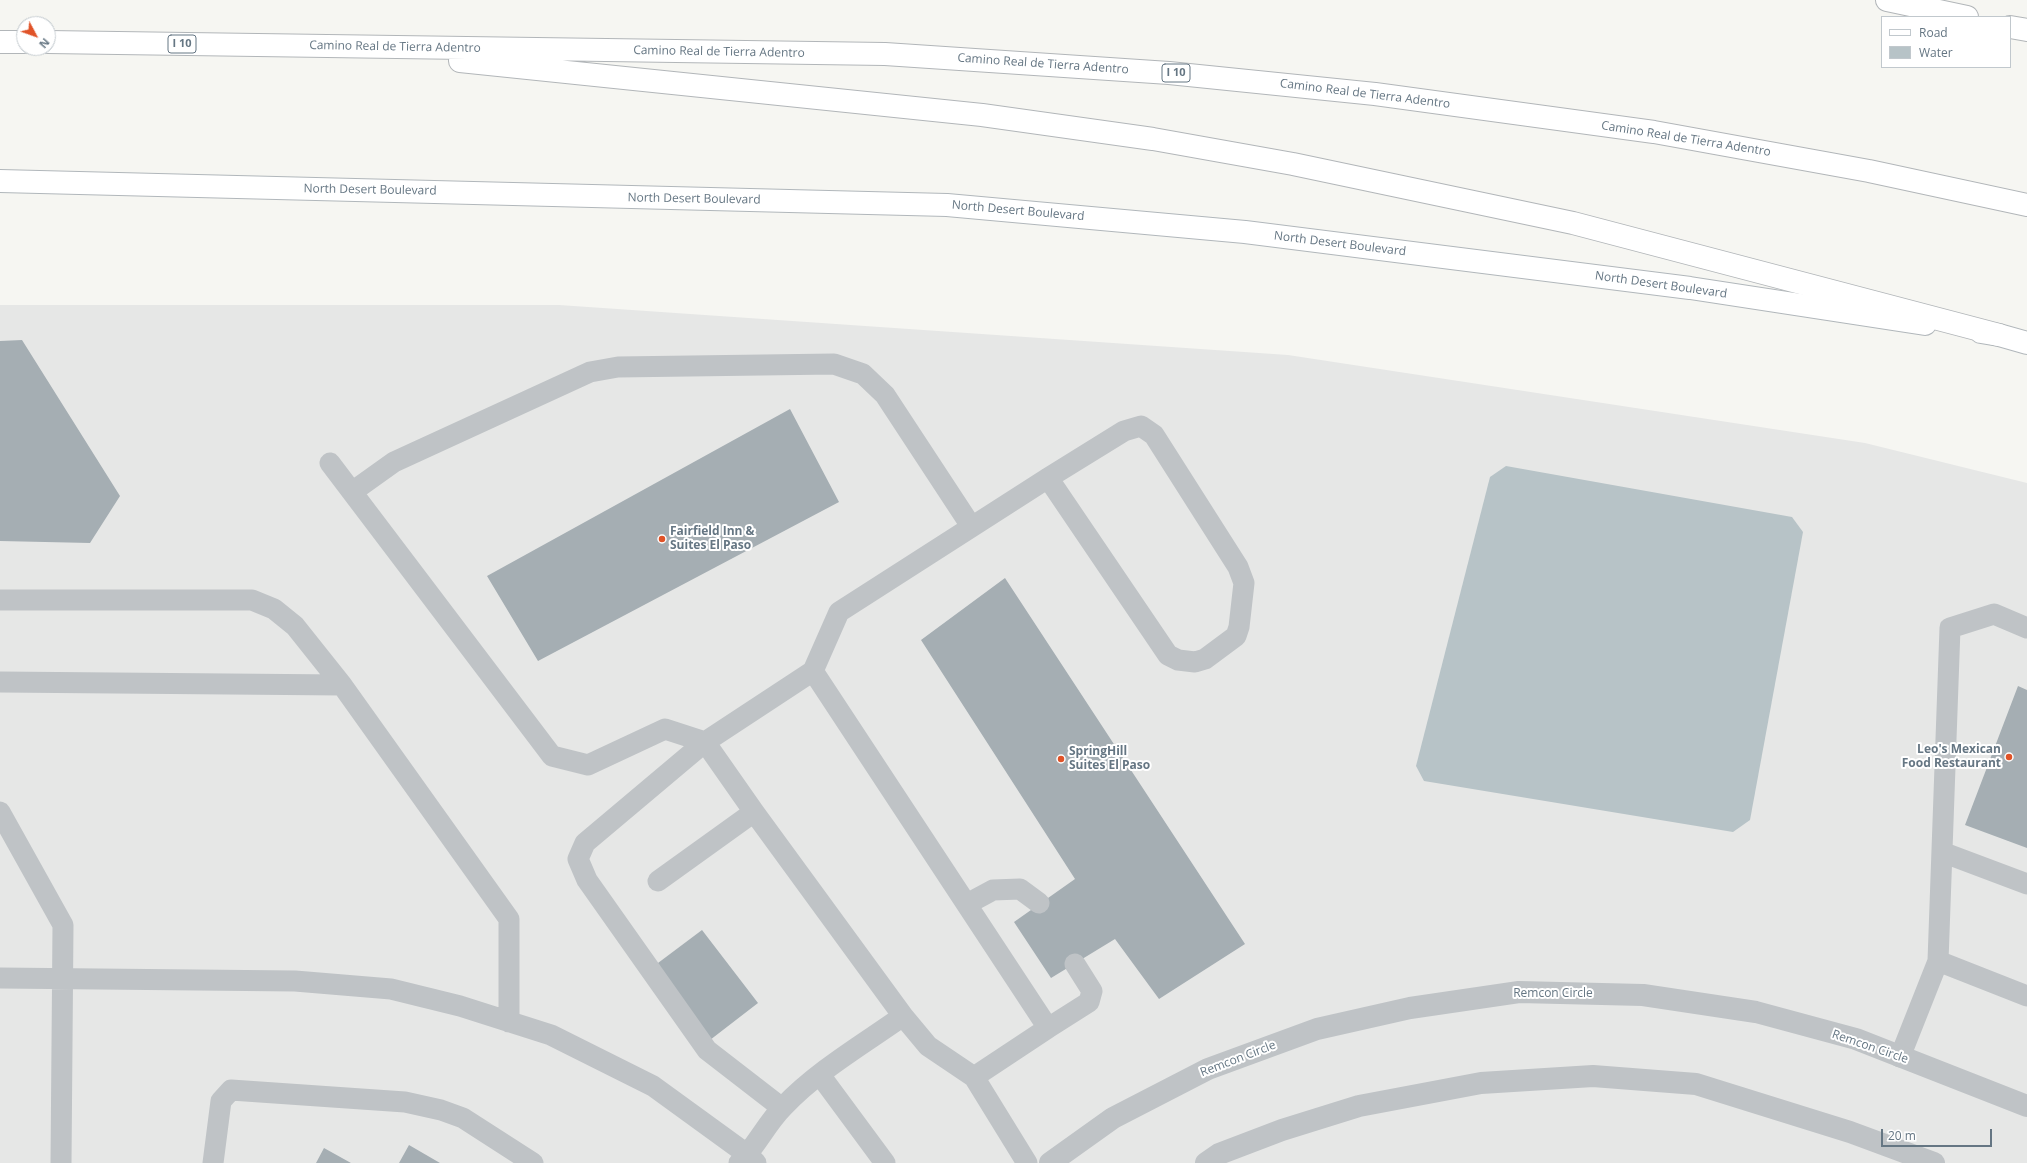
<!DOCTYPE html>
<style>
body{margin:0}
#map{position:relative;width:2027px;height:1163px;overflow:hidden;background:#f6f6f2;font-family:"Open Sans",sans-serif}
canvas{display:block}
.legend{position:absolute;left:1881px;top:16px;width:130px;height:52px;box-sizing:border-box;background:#fff;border:1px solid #c1c8cd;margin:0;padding:5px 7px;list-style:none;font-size:12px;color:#657683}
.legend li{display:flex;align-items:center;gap:8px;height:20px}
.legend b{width:20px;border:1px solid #c1c8cd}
.north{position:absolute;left:16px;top:16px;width:40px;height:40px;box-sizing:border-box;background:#fff;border:1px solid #c1c8cd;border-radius:50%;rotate:131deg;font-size:11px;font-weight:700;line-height:16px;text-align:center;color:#657683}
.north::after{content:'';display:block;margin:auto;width:14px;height:18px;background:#e05328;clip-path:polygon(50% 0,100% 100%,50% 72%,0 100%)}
.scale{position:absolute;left:1881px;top:1129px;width:111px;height:18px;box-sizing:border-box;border:2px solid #657683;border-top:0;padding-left:5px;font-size:12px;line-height:14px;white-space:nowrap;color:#657683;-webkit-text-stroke:3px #fff;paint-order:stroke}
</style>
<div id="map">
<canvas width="2027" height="1163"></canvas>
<ul class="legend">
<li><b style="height:5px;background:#fff"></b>Road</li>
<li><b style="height:11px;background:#b7c3c7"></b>Water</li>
</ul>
<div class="north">N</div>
<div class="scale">20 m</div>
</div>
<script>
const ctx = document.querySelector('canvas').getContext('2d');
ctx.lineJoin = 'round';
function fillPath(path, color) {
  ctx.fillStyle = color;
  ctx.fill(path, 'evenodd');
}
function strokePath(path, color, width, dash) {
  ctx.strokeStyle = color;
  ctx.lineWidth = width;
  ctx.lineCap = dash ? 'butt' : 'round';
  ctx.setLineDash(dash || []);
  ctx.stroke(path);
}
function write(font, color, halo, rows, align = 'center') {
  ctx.font = font + ' "Open Sans",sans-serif';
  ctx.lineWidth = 4;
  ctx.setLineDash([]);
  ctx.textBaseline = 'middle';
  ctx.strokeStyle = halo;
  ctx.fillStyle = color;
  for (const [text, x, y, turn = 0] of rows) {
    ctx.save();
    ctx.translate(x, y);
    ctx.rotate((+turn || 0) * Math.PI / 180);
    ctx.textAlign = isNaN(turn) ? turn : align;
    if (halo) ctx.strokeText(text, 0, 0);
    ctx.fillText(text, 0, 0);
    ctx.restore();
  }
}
fillPath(new Path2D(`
 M0,305H559L1288,355L1865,443L2027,483V1163H0Z`), '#e6e7e6');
fillPath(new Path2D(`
 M1506,466L1792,517L1803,532L1750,820L1733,832L1424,781L1416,766L1490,477Z`), '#b7c3c7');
fillPath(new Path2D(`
 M22,340L120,496L90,543L0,541V341Z
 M790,409L839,502L538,661L487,576Z
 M1005,578L1245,944L1159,999L1115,939L1051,978L1014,922L1075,879L921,640Z
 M2018,686L2027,690V848L1965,825Z
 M702,930L758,1003L710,1040L654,966Z
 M409,1145L440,1163H399Z
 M324,1148L351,1163H316Z`), '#a5aeb3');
const secondary = new Path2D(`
 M0,181L947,205L1245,232L1690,288L1925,324
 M1981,332L1999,335L2027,343`);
const motorway = new Path2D(`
 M1887,0L1967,17
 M2010,27L2027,30
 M0,42H24
 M48,42L885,54L1169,73L1375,94L1654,132L1869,171L2027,205
 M460,61L982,115L1153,139L1293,164L1573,223L1999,335`);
strokePath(secondary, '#b1b7bb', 24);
strokePath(motorway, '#b2b6b9', 24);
strokePath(new Path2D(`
 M330,463L552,756L588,765L665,729L705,742L813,671L839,612L1048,478L1124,431L1141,426L1154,435L1238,567L1244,583L1239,627L1236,636L1205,659L1195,662L1178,660L1168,655L1048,478
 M352,492L394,462L590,372L618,367L834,364L863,374L885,395L971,526
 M0,600H252L274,609L295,626L342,685L509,919V1022
 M813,671L1048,1028L974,1077
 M0,682L342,685
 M0,812L63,925L61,1163
 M1942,852L2027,884
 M658,881L754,812
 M967,904L993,890L1020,889L1039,903
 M1938,961L2027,996
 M0,978L295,981L391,989L460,1006L551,1035L653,1086L748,1155L756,1163
 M1048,1028L1089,1002L1092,991L1075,964
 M1900,1057L1938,961L1950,628L1994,614L2027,628
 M820,1075L885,1163
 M782,1108L707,1050L587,880L578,859L585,843L705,742L754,812L903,1016L928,1046L974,1077L1027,1163
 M213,1163L221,1101L231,1090L405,1102L441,1110L463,1118L533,1163
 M739,1163C756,1147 766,1124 783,1107C817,1071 862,1045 903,1016`), '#bfc3c6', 21);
strokePath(new Path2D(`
 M1050,1163L1113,1118L1208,1069L1317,1029L1410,1008L1519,992L1643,995L1756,1012L1856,1039L2027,1106
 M1206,1163L1219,1154L1282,1130L1359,1106L1481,1083L1593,1076L1696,1084L1850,1132L1934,1163`), '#bfc3c6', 22);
strokePath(secondary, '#fff', 22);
strokePath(motorway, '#fff', 22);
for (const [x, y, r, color] of [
 [662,539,4,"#e05328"],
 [2009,757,4,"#e05328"],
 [1061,759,4,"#e05328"]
]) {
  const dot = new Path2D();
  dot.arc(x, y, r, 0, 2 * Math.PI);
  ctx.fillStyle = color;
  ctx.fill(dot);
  strokePath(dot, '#fff', 1.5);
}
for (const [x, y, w] of [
 [182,44,28],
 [1176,73,28]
]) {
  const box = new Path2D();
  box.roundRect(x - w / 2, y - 9, w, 18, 3);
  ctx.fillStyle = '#fff';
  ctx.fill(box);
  strokePath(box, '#657683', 1);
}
write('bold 11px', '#657683', null, [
 ["I 10",182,44],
 ["I 10",1176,73]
]);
write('12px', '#657683', '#fff', [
 ["Camino Real de Tierra Adentro",395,47,1],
 ["Camino Real de Tierra Adentro",719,52,1],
 ["Camino Real de Tierra Adentro",1043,64,4],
 ["Camino Real de Tierra Adentro",1365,94,7],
 ["Camino Real de Tierra Adentro",1686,139,9],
 ["North Desert Boulevard",370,190,1],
 ["North Desert Boulevard",694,199,1],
 ["North Desert Boulevard",1018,211,5],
 ["North Desert Boulevard",1340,244,7],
 ["North Desert Boulevard",1661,285,8],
 ["Remcon Circle",1553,994],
 ["Remcon Circle",1870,1047,19],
 ["Remcon Circle",1238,1059,-21]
]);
write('bold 12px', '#657683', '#fff', [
 ["Fairfield Inn &",670,532],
 ["Suites El Paso",670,546],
 ["Leo's Mexican",2001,750,"right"],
 ["Food Restaurant",2001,764,"right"],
 ["SpringHill",1069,752],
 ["Suites El Paso",1069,766]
], 'left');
</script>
